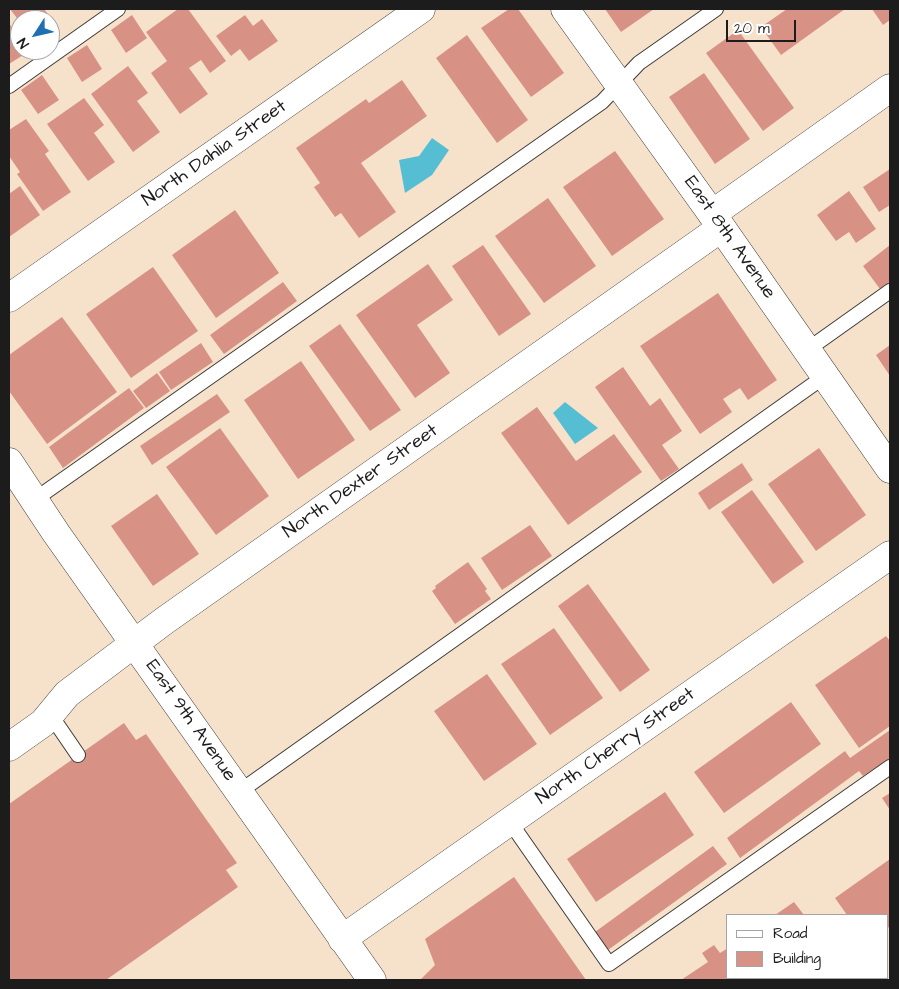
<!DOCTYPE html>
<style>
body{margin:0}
#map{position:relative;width:899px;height:989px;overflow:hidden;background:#f6e2cb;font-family:"Architects Daughter",sans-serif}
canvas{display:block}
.frame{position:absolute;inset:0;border:10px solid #1c1c1c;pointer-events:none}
.legend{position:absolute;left:726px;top:914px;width:162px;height:65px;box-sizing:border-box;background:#fff;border:1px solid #a4a4a4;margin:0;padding:6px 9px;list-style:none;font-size:15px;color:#1c1c1c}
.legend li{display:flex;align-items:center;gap:10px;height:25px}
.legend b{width:25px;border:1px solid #a4a4a4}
.north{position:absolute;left:10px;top:10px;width:50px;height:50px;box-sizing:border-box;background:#fff;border:1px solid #a4a4a4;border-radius:50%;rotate:235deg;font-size:14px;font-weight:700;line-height:20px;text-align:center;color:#1c1c1c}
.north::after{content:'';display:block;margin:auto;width:18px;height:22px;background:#1f6fb2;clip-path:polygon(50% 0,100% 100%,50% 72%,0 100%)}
.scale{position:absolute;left:726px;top:20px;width:70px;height:22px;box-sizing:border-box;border:2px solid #1c1c1c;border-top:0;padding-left:6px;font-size:15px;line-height:18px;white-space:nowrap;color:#1c1c1c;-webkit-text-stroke:4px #fff;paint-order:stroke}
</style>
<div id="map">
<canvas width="899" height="989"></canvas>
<div class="frame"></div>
<ul class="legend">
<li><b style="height:6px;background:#fff"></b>Road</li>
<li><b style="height:14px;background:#d89285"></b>Building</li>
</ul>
<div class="north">N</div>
<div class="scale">20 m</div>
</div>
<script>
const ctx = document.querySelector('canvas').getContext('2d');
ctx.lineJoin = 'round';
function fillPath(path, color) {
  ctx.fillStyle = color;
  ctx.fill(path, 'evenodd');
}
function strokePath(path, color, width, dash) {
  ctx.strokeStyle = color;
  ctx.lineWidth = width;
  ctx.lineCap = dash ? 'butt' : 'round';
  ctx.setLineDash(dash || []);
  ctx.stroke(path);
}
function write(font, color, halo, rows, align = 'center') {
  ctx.font = font + ' "Architects Daughter",sans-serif';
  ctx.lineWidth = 4.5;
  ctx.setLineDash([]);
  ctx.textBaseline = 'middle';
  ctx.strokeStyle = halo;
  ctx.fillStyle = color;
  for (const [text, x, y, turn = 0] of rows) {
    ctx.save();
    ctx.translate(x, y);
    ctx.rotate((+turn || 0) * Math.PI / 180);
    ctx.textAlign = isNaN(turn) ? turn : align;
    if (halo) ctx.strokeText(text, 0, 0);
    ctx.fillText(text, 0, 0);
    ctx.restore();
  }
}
fillPath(new Path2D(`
 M432,138L449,150L432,175L405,193L399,160L419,156Z
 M565,402L598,428L575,444L553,413Z`), '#56bed3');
fillPath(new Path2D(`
 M10,9H44L57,26L50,32V20H20V22Z
 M178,9H188L226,61L210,73L201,60L189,68L208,94L180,114L151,73L167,61L146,32Z
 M509,9H518L564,73L531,97L481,28Z
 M605,9H654L621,32Z
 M787,9H845L781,55L761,27Z
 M872,9H890V20L883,25Z
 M132,15L147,38L126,53L111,30Z
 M245,15L253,26L262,19L278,41L249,61L240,49L231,56L216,36Z
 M9,23L20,40V50H27L28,52L9,64Z
 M738,30L794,108L763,131L706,53Z
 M467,35L528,120L497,143L436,58Z
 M87,45L102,69L82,82L67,58Z
 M128,66L148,93L137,101L160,132L133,152L91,94Z
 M704,73L750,139L715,164L669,97Z
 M42,75L59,100L38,114L21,90Z
 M402,80L427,116L361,163L396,212L359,238L341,213L335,217L314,187L320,183L296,148L366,99L369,103Z
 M84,98L104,125L94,133L115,162L88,181L47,124Z
 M26,119L49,151L45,154L71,192L43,211L17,174L20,172L9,156V130Z
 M615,151L664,219L612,256L563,187Z
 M890,169V205L879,212L863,187Z
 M20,186L40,215L9,237V194Z
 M849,191L876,229L856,243L849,232L836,241L817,215Z
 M548,198L596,266L544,303L495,236Z
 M235,210L279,273L216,318L172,255Z
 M483,245L531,314L499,336L452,266Z
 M890,245V282L880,289L863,266Z
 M428,264L453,300L417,325L450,373L415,398L356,315Z
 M153,267L198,331L131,378L86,314Z
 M283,282L297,301L224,354L210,335Z
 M718,293L777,380L748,400L740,388L723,399L732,412L700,434L640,346Z
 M62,317L117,392L47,444L9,391V355Z
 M340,324L401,410L370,431L309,346Z
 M201,343L213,362L171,390L159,372Z
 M890,345V376L876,355Z
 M301,361L355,440L298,479L244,400Z
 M623,367L650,406L660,398L682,431L662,445L679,469L661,481L595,387Z
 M157,373L170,391L146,408L133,391Z
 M129,388L144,408L63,468L49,447Z
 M217,394L230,412L152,465L140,446Z
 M537,407L576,461L614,434L642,472L568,525L501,433Z
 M220,428L269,496L216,535L166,467Z
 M819,448L866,515L816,551L768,484Z
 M742,463L753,480L709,510L698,493Z
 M752,490L804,562L773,584L721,512Z
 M157,494L199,554L153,586L111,526Z
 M530,525L552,556L502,590L481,558Z
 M468,562L487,589L485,591L491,599L455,624L432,591L436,588L435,586Z
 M588,584L650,670L620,692L558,606Z
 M554,628L603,698L550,735L501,664Z
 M886,636L890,641V726L859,748L815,685Z
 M487,674L537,744L484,781L434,711Z
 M791,702L821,744L724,813L694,772Z
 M124,723L136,740L146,734L237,863L226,870L238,887L106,980H9V804Z
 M890,730V758L863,776L859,771L740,858L727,838L845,751L850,758Z
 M665,792L694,835L596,902L567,859Z
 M890,793V810L882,798Z
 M713,846L727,864L608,950L595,932Z
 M890,859V926L888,928V915H847L835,898Z
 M514,877L586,980H420L435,965L425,939Z
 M794,902L804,915H775Z
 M714,945L720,953L728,948V978H826L822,980H681L708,962L702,953Z`), '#d89285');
const service = new Path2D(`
 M9,86L118,9
 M807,350L890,291
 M34,500L602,102L639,63L716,9
 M50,714L78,755
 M239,792L825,376
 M510,822L609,964L890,767`);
const minor = new Path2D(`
 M712,214L890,88
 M9,298L421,9
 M9,462L56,533L372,980
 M9,747L43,723L67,694L164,621L721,228
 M342,939L890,555`);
const tertiary = new Path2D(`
 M565,9L712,214L890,469`);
strokePath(service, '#3d3a36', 16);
strokePath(minor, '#3d3a36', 29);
strokePath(tertiary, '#3d3a36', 29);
strokePath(service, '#fff', 14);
strokePath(minor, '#fff', 28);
strokePath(tertiary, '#fff', 28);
write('19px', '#1c1c1c', '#fff', [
 ["North Dahlia Street",215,154,-35],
 ["East 8th Avenue",729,238,55],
 ["North Dexter Street",361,482,-35],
 ["East 9th Avenue",190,721,55],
 ["North Cherry Street",616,747,-35]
]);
</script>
